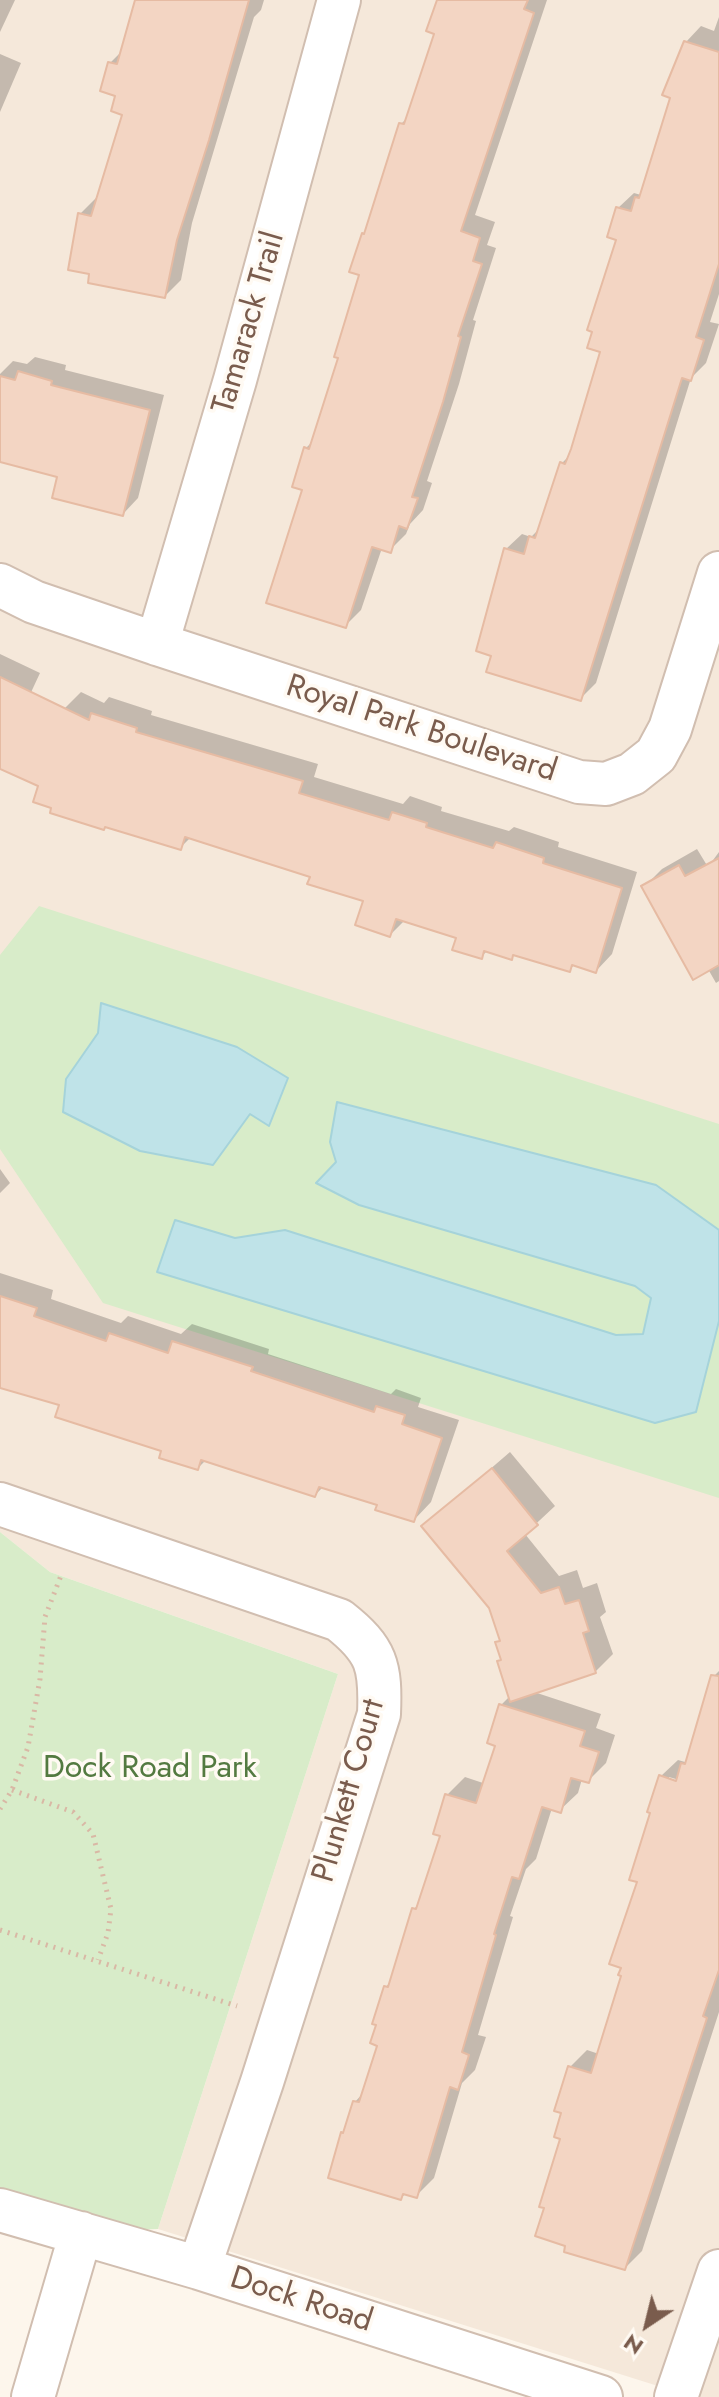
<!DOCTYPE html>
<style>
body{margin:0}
#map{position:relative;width:719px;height:2397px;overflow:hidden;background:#fdf6ec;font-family:Jost,sans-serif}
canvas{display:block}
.north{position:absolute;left:607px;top:2285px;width:80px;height:80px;-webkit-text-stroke:6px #fffaf3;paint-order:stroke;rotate:215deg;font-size:22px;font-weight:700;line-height:32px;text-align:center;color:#7a5c4d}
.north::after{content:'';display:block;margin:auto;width:28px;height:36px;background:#7a5c4d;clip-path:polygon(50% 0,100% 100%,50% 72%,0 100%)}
</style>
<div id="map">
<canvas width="719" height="2397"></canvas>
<div class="north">N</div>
</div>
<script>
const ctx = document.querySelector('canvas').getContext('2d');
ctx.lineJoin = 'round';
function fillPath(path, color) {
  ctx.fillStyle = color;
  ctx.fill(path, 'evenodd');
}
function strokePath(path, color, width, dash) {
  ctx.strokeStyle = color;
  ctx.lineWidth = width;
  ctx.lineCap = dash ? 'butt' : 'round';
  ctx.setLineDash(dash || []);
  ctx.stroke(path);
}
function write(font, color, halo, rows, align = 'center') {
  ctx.font = font + ' Jost,sans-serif';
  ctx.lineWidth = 7;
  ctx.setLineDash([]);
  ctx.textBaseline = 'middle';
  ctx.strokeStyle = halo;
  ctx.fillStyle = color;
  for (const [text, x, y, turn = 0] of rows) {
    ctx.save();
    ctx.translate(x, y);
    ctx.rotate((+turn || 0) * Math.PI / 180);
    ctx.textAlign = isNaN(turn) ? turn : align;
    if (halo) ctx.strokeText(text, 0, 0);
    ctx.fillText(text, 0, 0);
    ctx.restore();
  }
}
fillPath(new Path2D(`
 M0,0H719V2397H693L158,2229L338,1674L50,1572L0,1532Z`), '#f5e8da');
fillPath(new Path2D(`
 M39,906L719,1124V1498L103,1303L0,1149V955Z
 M0,1532L50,1572L338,1674L158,2229L133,2230L0,2189Z`), '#d8ecc9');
const water = new Path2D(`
 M101,1003L237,1047L288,1078L269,1126L250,1114L213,1165L140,1151L63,1112L66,1079L98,1033Z
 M337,1102L656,1185L719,1230V1321L696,1412L655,1423L157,1272L175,1220L235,1238L285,1230L616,1335L643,1334L651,1298L635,1286L359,1205L316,1183L336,1162L330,1142Z`);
fillPath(water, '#bfe3e8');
strokePath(water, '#a5d3da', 2);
fillPath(new Path2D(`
 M0,0H15L0,32Z
 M137,0H264L261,10L254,17L192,223L181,280L165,296L92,272L80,214L96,198L99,199L125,113L110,63L122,51Z
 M439,0H547L475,215L495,222L487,245L496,248L473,320L476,321L459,384L427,481L432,483L423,510L410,524L406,534L390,550L382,548L361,610L345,626L305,489L306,448L314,440L341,357L361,274L363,234L367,230L401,124L408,117L437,33Z
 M719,17V294L710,322L719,324L706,363L691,378L596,683L580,699L493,654L506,549L522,534L531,537L540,528L562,463L571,454L602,351L618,239V208L634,193L641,195L673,96L686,42L701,26L714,31Z
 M0,54L21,63L0,112Z
 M35,357L66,365L65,370L164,395L138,498L123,514L59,476L0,460V374L13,361L27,364Z
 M0,654L40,673L0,759Z
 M81,692L104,703L109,697L152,711L151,715L318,764L314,777L403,804L410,796L442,807L441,811L509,831L514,827L559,842L558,847L637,872L612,954L596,971L575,964L569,970L515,954L511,957L488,950L481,957L459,937L405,920L390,935L365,900L312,876L191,837L180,848L65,708Z
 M697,849L708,867L719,852V981L716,983L708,969L644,887L662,869Z
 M0,1169L10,1183L0,1193Z
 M0,1273L53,1290L51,1299L121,1323L128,1316L181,1334L192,1324L269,1349L268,1354L391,1394L396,1389L421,1398L418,1407L459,1420L431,1502L414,1520L379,1504L324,1486L315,1495L206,1460L198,1468L61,1404L0,1386Z
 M510,1452L555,1506L525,1534L559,1576L577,1570L583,1588L597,1583L606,1612L600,1617L613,1654L595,1672L534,1692L601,1714L596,1728L615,1735L606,1763L588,1781L582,1779L578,1793L560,1810L552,1808L536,1859L526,1869L510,1916L513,1917L478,2035L486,2037L475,2070L462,2083L434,2178L416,2196L406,2193L401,2198L343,2133L347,2129L355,2102L364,2092L380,2045L386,1987L391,1981L414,1909L421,1902L442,1835L447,1795L465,1777L483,1783L497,1744L501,1705L510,1696L499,1662L502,1658L498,1643L501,1639L490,1607L424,1526Z
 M719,1671V2012L642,2251L625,2268L562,2138L570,2067L587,2050L599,2054L624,1975L661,1776L678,1760L685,1762L689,1758L712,1678ZM669,1777L686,1782L669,1781Z`), '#0003');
const building = new Path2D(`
 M135,0H249L209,140L177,240L165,298L88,283L89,274L68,270L78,213L91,216L122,115L111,111L115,96L100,91L108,62L117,64Z
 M437,0H528L524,9L534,13L461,231L480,238L473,261L482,264L458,336L461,337L443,402L412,497L418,498L407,529L399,526L391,553L372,547L346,628L266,603L302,490L292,487L304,447L309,449L338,358L334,357L359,275L349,272L362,233L364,234L399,123L404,124L434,34L426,31Z
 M684,41L719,52V264L696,337L704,340L691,381L682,378L581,701L486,672L491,656L476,651L504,548L524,554L529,536L535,538L560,462L565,464L571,449L600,352L587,348L592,332L587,330L616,240L607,237L616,207L631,211L635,197L639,198L670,98L662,95Z
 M18,371L52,381L51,385L150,410L123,516L52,498L57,477L0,462V376L15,380Z
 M0,677L89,720L91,713L137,728L136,732L303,781L299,793L389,820L392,812L427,823L426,827L493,848L496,842L544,858L543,863L622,888L596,973L572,965L570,972L513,955L512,960L484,951L482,959L452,950L456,938L396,919L390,937L355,925L363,901L307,884L310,877L185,837L181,850L105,827L104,830L50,813L51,808L33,802L38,786L0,769Z
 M719,858V965L693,980L641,886L679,865L685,876Z
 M0,1296L37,1308L34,1316L106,1341L109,1333L168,1353L172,1341L253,1367L251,1371L374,1412L376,1406L405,1415L402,1424L442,1438L414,1522L375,1510L377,1505L319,1487L315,1497L201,1460L198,1470L159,1458L161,1451L55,1417L59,1405L0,1388Z
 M492,1468L538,1525L507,1551L541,1593L559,1587L565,1604L579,1600L589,1631L583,1633L596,1673L510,1702L497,1661L501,1660L495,1642L500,1641L489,1608L421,1526Z
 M711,1675L719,1676V1970L703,2016L707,2018L625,2270L564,2252L565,2246L535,2236L544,2208L539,2207L560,2139L554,2137L561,2113L554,2111L568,2066L591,2073L621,1976L618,1975L621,1968L609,1964L637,1882L629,1880L650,1813L647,1812L659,1775L676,1781L681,1763L685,1764Z
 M499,1704L585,1731L580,1746L599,1752L589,1783L571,1778L561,1813L542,1807L519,1879L512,1877L494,1934L496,1935L462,2052L469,2055L458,2090L450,2087L417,2198L403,2194L401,2200L328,2178L341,2132L343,2133L353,2101L359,2102L377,2046L370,2043L376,2025L372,2024L384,1986L388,1987L412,1908L416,1909L440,1836L433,1834L445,1794L476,1803L495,1746L487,1743Z`);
fillPath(building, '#f3d5c3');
strokePath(building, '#e6bba3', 2);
const minor = new Path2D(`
 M0,585L34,602L157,644L579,782L606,784L632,774L656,755L670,729L719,573
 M157,644L235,380L339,0
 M0,1504L339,1620C377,1650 381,1666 379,1714L262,2082L199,2268
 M0,2210L199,2268L601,2397
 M33,2397L81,2233
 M676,2397L719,2271`);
strokePath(minor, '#d1beb0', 46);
strokePath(new Path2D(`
 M12,1790L73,1812L93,1834L111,1909L108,1933L98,1960
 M0,1809L12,1790L28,1747L40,1679L45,1617L62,1573
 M0,1930L237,2006`), '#d9b8a5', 5, [2, 6]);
strokePath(minor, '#fff', 42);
write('32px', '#7a5c4d', '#fffaf3', [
 ["Tamarack Trail",250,323,-74],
 ["Royal Park Boulevard",421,730,18],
 ["Plunkett Court",350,1791,-74],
 ["Dock Road",301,2301,18]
]);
write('32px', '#537a41', '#fffaf3', [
 ["Dock Road Park",150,1769]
]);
</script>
